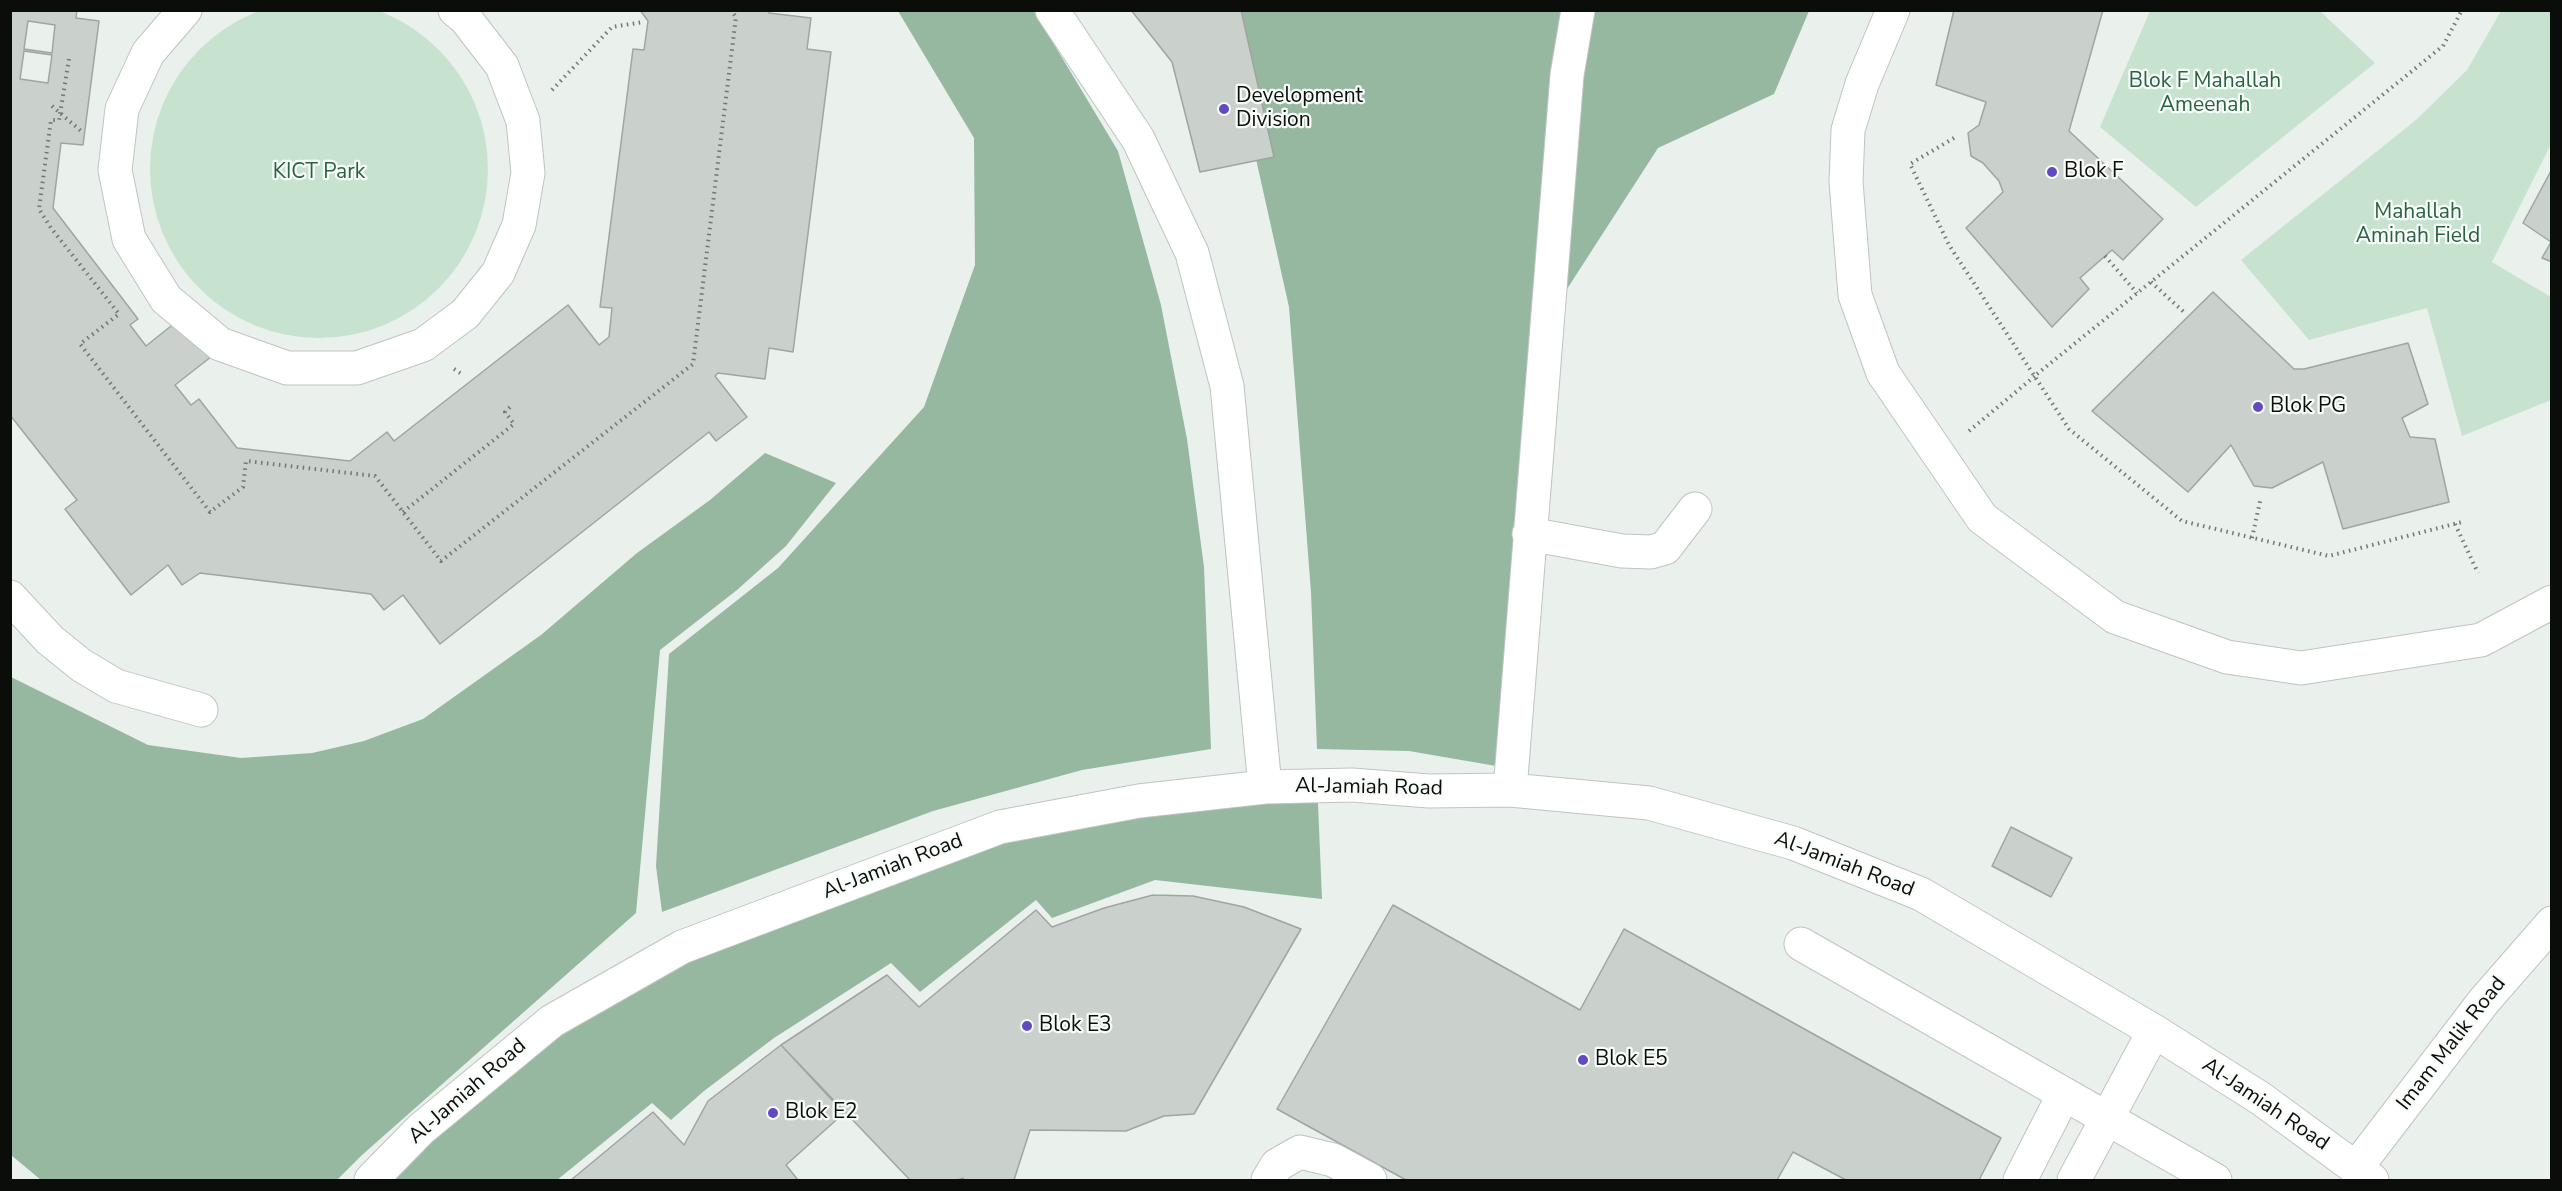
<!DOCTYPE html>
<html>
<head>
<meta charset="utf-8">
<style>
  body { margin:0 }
  #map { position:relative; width:2562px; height:1191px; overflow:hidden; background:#eaf0ec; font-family:"Nunito Sans",sans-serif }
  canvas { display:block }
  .frame { position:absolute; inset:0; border:12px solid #0b0d0b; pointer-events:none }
</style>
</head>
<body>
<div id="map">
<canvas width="2562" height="1191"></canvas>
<div class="frame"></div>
</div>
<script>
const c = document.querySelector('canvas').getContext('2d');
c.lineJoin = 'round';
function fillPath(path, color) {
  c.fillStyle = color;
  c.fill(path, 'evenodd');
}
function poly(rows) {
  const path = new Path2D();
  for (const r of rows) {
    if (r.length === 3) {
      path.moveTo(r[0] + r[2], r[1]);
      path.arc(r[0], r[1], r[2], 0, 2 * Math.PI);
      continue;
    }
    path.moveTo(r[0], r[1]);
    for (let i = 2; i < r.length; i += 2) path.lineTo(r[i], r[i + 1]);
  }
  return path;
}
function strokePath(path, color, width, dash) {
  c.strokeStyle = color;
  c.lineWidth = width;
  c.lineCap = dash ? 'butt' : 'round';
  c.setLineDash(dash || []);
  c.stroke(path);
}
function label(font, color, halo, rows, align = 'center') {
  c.font = font + ' "Nunito Sans",sans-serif';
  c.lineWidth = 4.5;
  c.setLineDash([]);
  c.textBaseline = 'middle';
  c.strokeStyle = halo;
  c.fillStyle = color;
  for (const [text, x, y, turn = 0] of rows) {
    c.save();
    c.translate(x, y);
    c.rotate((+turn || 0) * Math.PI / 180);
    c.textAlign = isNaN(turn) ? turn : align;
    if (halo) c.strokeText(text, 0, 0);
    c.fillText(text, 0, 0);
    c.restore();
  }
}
const green = poly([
  [319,169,169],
  [2150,11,2320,11,2375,63,2196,207,2100,127],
  [2501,11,2551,11,2551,144,2492,262,2551,297,2551,400,2462,436,2427,308,2309,340,2241,260,2416,120,2467,70]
]);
const forest = poly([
  [898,11,1034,11,1118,151,1161,305,1187,439,1204,567,1211,749,1082,770,933,811,662,912,656,866,669,654,778,568,924,407,975,265,974,138],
  [1223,11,1809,11,1774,94,1658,148,1567,289,1522,523,1502,767,1409,751,1317,749,1311,592,1289,307],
  [765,453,836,483,786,546,737,590,660,650,636,913,362,1155,337,1180,41,1180,11,1155,11,677,148,745,241,758,312,753,364,741,423,719,541,635,637,553,710,500],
  [1317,780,1322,899,1155,880,1052,918,1036,900,920,992,891,963,774,1038,704,1091,671,1120,652,1103,557,1180,377,1180,554,1025,683,950,995,834]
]);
const building = poly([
  [10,10,77,10,76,18,99,21,83,145,61,143,53,208,138,319,130,325,146,346,186,314,216,353,175,385,191,405,199,399,237,448,350,461,387,432,394,441,568,305,599,345,609,337,612,308,600,307,633,49,644,50,648,21,640,10,767,10,769,13,811,18,807,49,831,52,793,352,769,348,765,379,718,373,715,376,747,417,716,441,709,432,440,644,403,595,384,610,371,594,200,573,182,585,168,565,131,595,65,509,77,500,10,415,10,10],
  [1131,10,1241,10,1274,157,1200,172,1172,62,1131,10],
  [1954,10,2103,10,2069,131,2163,219,2123,260,2112,250,2080,278,2089,289,2052,327,1966,228,2003,192,1999,181,1983,163,1971,156,1968,133,1979,125,1986,102,1936,85,1954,10],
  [28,21,55,25,52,53,24,49,28,21],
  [24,51,52,55,48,83,20,79,24,51],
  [2552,169,2552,262,2542,258,2551,242,2523,223,2552,169],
  [2213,292,2294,369,2304,369,2408,343,2428,404,2402,418,2410,437,2435,439,2449,502,2343,529,2323,462,2272,488,2254,486,2231,445,2188,492,2092,411,2213,292],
  [2011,827,2072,858,2051,897,1992,866,2011,827],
  [1153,895,1193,896,1244,907,1301,929,1194,1114,1164,1116,1126,1131,1030,1130,1014,1180,964,1180,963,1178,958,1180,910,1180,781,1045,887,975,919,1007,1036,910,1052,927,1104,908,1153,895],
  [1393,905,1580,1010,1624,929,2001,1138,1979,1180,1846,1180,1793,1152,1777,1180,1406,1180,1277,1109,1393,905],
  [781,1045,844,1113,786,1165,798,1180,571,1180,653,1112,684,1145,708,1101,781,1045]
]);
const path = poly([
  [69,59,59,120,51,120,39,209,51,228,119,314,80,344,210,512,243,487,246,461,375,476,441,561,693,364,736,17,731,10],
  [552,90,612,27,643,22],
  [52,106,81,131],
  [1954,138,1910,164,1949,245,2069,429,2182,521,2329,556,2462,522],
  [2105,256,2137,293],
  [2151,282,2186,314],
  [454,369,463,375],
  [2037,374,2443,46,2462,10],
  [1969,431,2035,376],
  [403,512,514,424,505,412,512,405],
  [2455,524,2478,573],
  [2252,538,2261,497]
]);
const minor = poly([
  [185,10,148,53,122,109,115,170,129,239,166,299,220,344,287,368,357,368,423,345,465,314,498,273,519,225,528,173,523,121,502,66,465,18,455,10],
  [1052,10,1138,139,1192,253,1227,386,1265,787],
  [1893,10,1862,84,1848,130,1846,182,1855,295,1883,373,1982,518,2115,617,2227,657,2301,668,2481,640,2552,602],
  [1529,534,1622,551,1651,552,1665,548,1695,509],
  [10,597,50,640,81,665,116,686,201,710],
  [1510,790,1567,75,1578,10],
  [1801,944,2215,1180],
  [2356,1168,2484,1001,2552,923],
  [371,1180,421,1129,552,1021,682,947,1000,827,1139,801,1265,787,1352,785,1429,791,1510,790,1649,803,1793,843,1921,894,2154,1031,2260,1098,2372,1180],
  [1268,1180,1277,1165,1300,1152,1333,1160,1370,1180],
  [2020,1180,2064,1094],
  [2074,1180,2154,1031]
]);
const markers = [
  [1224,109,6,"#624ac3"],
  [2052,172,6,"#624ac3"],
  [2258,407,6,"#624ac3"],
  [1027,1026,6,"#624ac3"],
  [1583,1060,6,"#624ac3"],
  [773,1113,6,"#624ac3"]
];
const parkNames = [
  ["Blok F Mahallah",2205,82],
  ["Ameenah",2205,106],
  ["KICT Park",319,173],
  ["Mahallah",2418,213],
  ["Aminah Field",2418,237]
];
const poiNames = [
  ["Development",1236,97],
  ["Division",1236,121],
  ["Blok F",2064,172],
  ["Blok PG",2270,407],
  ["Blok E3",1039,1026],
  ["Blok E5",1595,1060],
  ["Blok E2",785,1113]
];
const streetNames = [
  ["Al-Jamiah Road",1369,788,1],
  ["Al-Jamiah Road",1844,865,21],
  ["Al-Jamiah Road",893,867,-21],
  ["Imam Malik Road",2452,1044,-52],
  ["Al-Jamiah Road",468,1092,-41],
  ["Al-Jamiah Road",2265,1105,34]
];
fillPath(green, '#c7e3cf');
fillPath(forest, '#96b7a0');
fillPath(building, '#cad0cc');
strokePath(building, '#9fa5a1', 1.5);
strokePath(minor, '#bfc4c1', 35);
strokePath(path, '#737774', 4, [1.5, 4.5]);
strokePath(minor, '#fff', 33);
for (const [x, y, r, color] of markers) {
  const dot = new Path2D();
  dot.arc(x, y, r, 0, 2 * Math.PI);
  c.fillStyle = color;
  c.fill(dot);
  strokePath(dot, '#f7fdf9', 2);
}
label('21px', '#2b6140', '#f7fdf9', parkNames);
label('21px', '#0b0d0b', '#f7fdf9', poiNames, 'left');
label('21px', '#0b0d0b', '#f7fdf9', streetNames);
</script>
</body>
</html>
